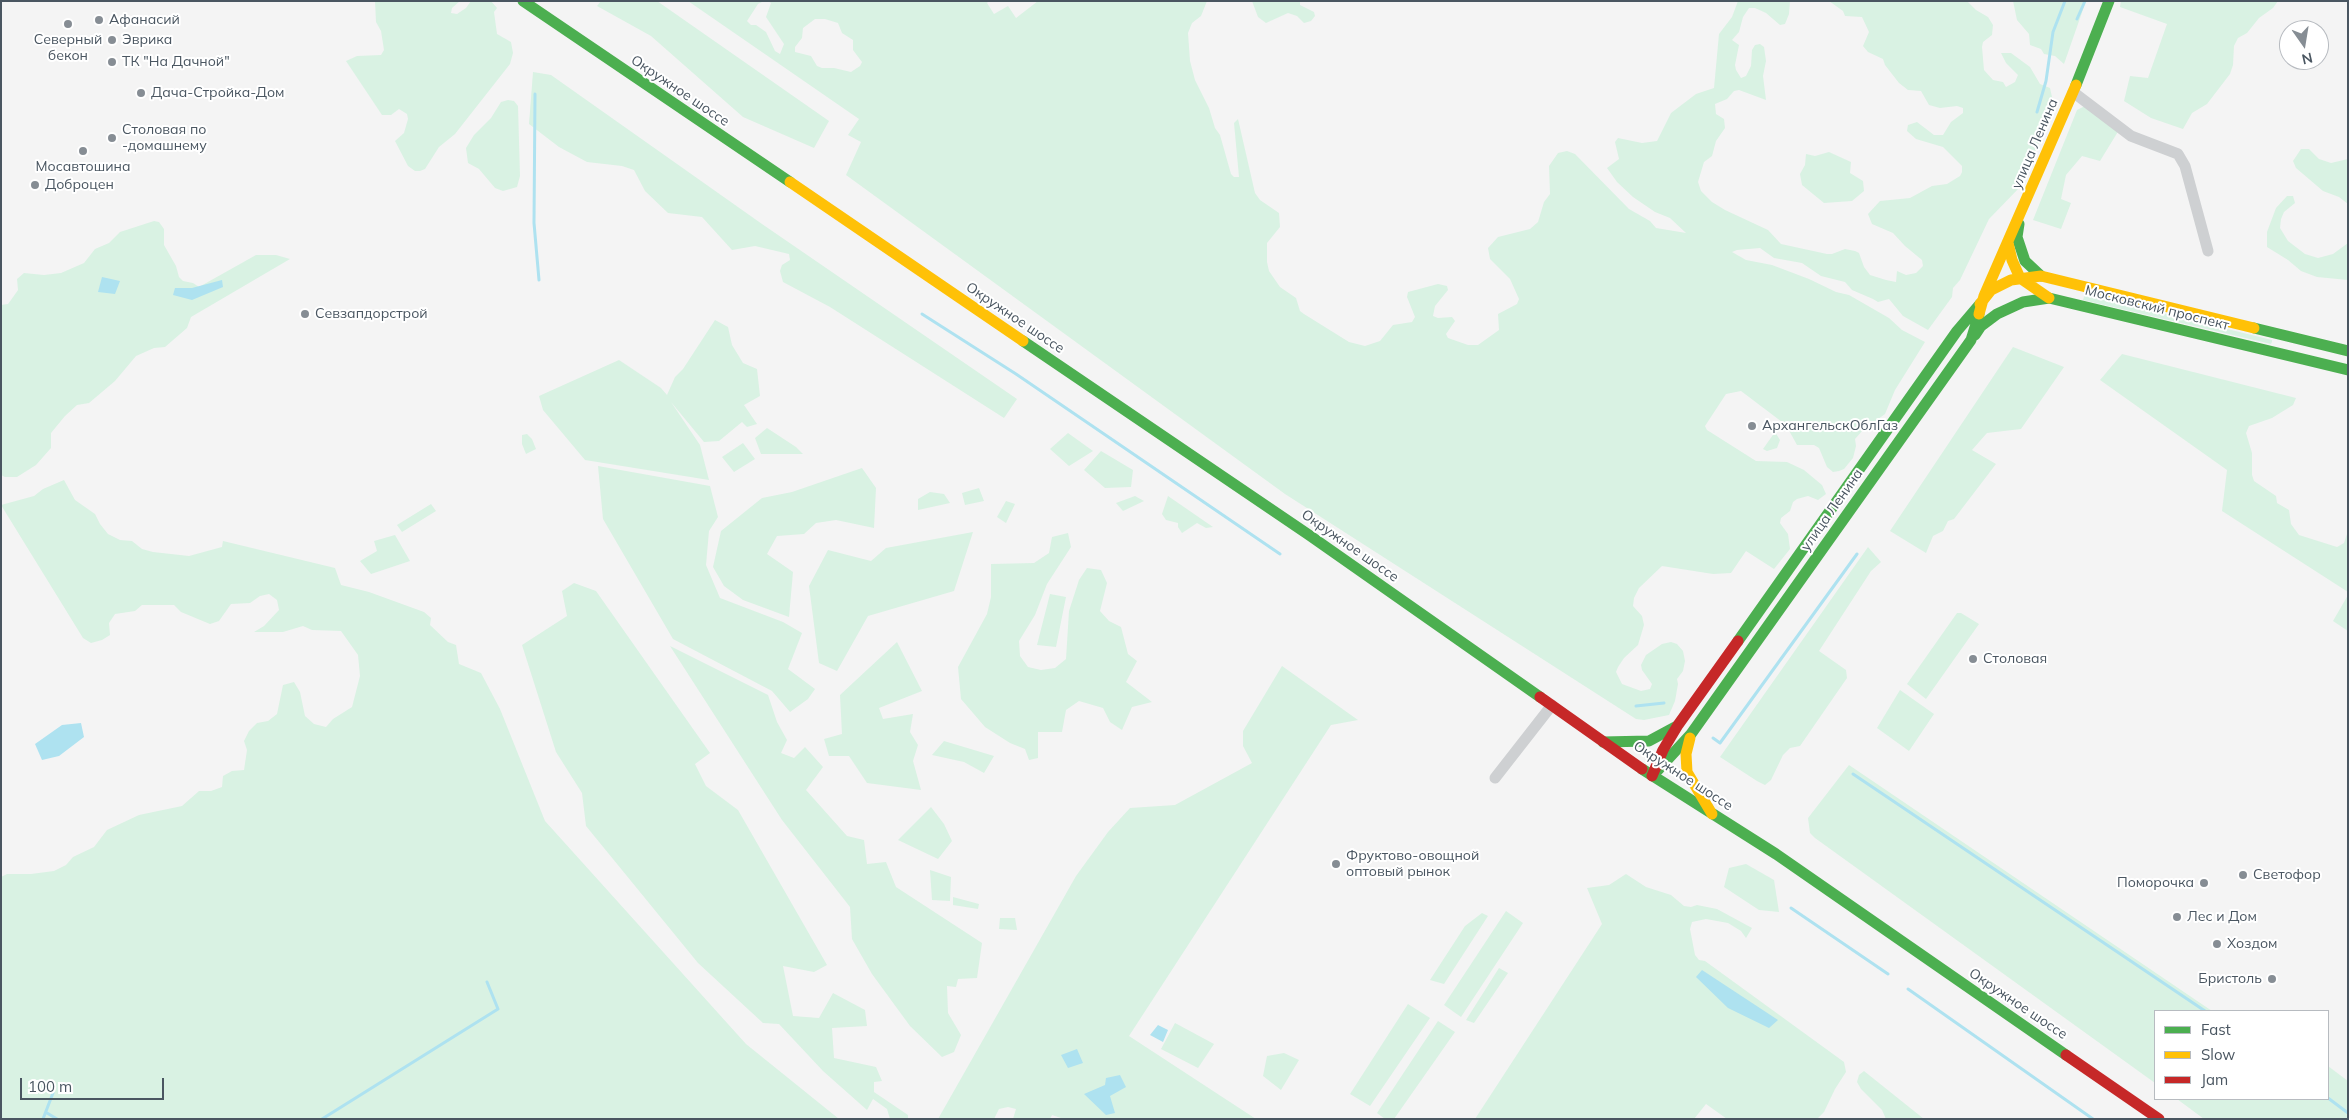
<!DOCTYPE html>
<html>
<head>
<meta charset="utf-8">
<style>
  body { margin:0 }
  #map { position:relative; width:2349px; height:1120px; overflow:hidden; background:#f4f4f4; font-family:Mulish,sans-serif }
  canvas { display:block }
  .frame { position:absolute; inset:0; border:2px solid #4a5661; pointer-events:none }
  .legend { position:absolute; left:2154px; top:1010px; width:175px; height:90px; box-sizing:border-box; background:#fff; border:1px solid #b7bbc0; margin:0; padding:6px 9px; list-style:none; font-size:15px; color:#4a5661 }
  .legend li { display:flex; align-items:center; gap:10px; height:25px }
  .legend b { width:25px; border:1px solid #b7bbc0 }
  .north { position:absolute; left:2279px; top:20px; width:50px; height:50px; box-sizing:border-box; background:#fff; border:1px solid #b7bbc0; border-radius:50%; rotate:167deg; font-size:14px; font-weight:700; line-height:20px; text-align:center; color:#4a5661 }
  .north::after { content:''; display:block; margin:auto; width:18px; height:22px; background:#868d94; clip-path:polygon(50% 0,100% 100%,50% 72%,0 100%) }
  .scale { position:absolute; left:20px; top:1078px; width:144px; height:22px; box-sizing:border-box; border:2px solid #4a5661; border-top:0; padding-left:6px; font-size:15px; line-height:18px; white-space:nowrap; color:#4a5661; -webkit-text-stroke:4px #fff; paint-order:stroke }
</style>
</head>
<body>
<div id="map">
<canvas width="2349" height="1120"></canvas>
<div class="frame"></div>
<ul class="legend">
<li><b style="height:6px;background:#4caf50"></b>Fast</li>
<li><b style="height:6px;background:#ffc107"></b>Slow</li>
<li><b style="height:6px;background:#c62828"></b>Jam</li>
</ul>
<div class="north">N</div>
<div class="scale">100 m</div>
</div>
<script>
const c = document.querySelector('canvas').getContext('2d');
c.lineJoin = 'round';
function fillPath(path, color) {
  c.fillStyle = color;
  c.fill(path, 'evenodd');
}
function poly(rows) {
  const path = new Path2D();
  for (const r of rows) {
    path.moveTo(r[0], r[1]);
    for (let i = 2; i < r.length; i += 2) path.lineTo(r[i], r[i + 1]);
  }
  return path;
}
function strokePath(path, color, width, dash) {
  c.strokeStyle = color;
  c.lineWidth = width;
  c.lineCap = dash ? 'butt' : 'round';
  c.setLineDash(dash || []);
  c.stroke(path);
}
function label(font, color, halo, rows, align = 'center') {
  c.font = font + ' Mulish,sans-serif';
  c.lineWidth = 4;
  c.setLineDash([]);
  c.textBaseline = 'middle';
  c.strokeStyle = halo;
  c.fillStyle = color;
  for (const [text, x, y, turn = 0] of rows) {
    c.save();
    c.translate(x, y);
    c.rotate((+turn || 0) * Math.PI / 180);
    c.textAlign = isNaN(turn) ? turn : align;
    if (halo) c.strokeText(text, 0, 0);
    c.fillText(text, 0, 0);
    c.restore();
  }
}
const green = poly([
  [375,1,460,1,452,8,451,13,457,14,466,8,471,1,491,1,497,8,494,12,497,34,511,42,513,53,510,64,455,134,439,147,425,169,420,171,415,171,408,166,395,141,404,133,408,119,407,114,399,109,391,115,382,115,346,61,357,56,381,55,384,50,381,31,376,22],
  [601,1,657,1,829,121,814,148,743,117,651,36,597,6],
  [688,1,764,1,758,4,747,21,751,25,756,25,766,32,775,51,780,54,784,44,766,17,771,3,768,1,989,1,987,3,994,14,1008,6,1016,18,1038,1,1207,1,1201,16,1192,23,1188,33,1190,61,1195,80,1209,108,1215,128,1220,135,1231,174,1234,177,1239,177,1234,123,1238,119,1255,193,1260,200,1279,213,1280,227,1267,243,1267,262,1269,271,1280,287,1296,298,1300,311,1304,314,1349,342,1365,346,1380,341,1393,325,1412,322,1415,317,1407,297,1408,292,1438,284,1447,286,1448,290,1435,306,1433,316,1438,318,1452,317,1455,321,1446,334,1448,338,1468,345,1478,345,1499,330,1498,314,1517,304,1519,299,1510,279,1490,259,1488,248,1498,237,1530,229,1538,222,1544,202,1550,194,1549,166,1558,153,1567,151,1575,154,1629,209,1650,221,1656,228,1686,233,1670,218,1655,212,1633,197,1617,182,1607,168,1619,159,1615,142,1618,138,1642,143,1657,141,1671,113,1696,94,1714,88,1719,34,1732,17,1738,1,1790,1,1789,14,1785,24,1780,25,1766,13,1755,8,1749,8,1743,17,1739,32,1732,40,1739,45,1735,65,1736,70,1741,78,1746,76,1751,66,1752,50,1755,45,1760,44,1764,47,1766,61,1763,76,1766,100,1739,90,1734,91,1727,99,1715,104,1716,114,1724,119,1725,128,1716,141,1712,156,1704,162,1698,182,1701,191,1712,202,1725,210,1768,230,1781,244,1827,254,1832,254,1845,249,1855,251,1859,253,1864,267,1870,275,1886,280,1896,282,1897,271,1906,275,1916,273,1923,266,1922,260,1905,246,1893,233,1872,224,1868,214,1880,201,1910,198,1932,186,1947,184,1960,176,1962,172,1962,166,1943,147,1916,139,1907,131,1908,125,1917,122,1934,135,1943,135,1951,122,1963,113,1963,108,1957,106,1940,108,1929,105,1921,91,1908,90,1899,83,1885,65,1883,59,1868,52,1863,46,1869,32,1862,17,1845,16,1843,11,1829,1,1967,1,1976,10,1988,17,1993,25,1992,35,1983,42,1982,47,1984,70,1993,80,2003,82,2006,87,2015,82,2018,75,2006,63,2001,53,2011,53,2030,67,2040,84,2050,88,2052,97,2049,102,2047,123,2021,186,1989,219,1960,280,1953,288,1952,297,1928,330,1903,316,1889,299,1878,302,1873,299,1852,290,1845,282,1821,276,1802,263,1774,258,1760,248,1737,250,1732,252,1746,260,1772,265,1809,279,1836,292,1849,295,1889,318,1902,330,1925,342,1895,390,1885,414,1863,430,1855,439,1856,446,1853,458,1844,469,1839,471,1833,472,1827,467,1819,448,1814,445,1797,445,1786,425,1741,391,1726,394,1705,426,1707,430,1756,461,1787,462,1804,470,1822,485,1826,494,1818,500,1808,496,1797,499,1793,502,1790,511,1781,518,1780,523,1788,534,1790,549,1774,569,1746,551,1731,573,1713,574,1662,566,1639,588,1634,598,1633,606,1642,616,1644,625,1638,645,1624,658,1618,667,1616,672,1622,684,1641,691,1650,689,1652,684,1642,670,1641,665,1646,655,1662,644,1671,642,1677,644,1683,651,1685,661,1683,671,1677,679,1678,684,1675,701,1669,715,1644,720,1636,719,1285,494,846,175,861,142,848,135,859,119],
  [815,19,825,19,838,23,842,33,853,40,853,50,862,62,860,66,851,72,834,68,822,68,817,66,811,56,795,52,795,47,802,38,803,28],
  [1252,1,1300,1,1300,5,1314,12,1315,16,1311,21,1304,23,1297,16,1288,13,1266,23,1258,17],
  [2013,1,2086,1,2064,64,2055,56,2044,54,2041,49,2030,45,2029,34,2017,20],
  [2121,1,2278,1,2273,8,2259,18,2247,33,2238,38,2234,46,2233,65,2230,74,2207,104,2192,113,2183,129,2151,118,2124,101,2130,76,2148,78,2167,24,2120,7],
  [533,72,551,75,762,224,1017,399,1004,418,830,307,783,282,780,271,782,265,790,260,789,254,755,246,732,250,702,217,668,213,645,191,634,170,622,166,587,162,559,147,529,124],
  [508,100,514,101,518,106,520,176,517,187,503,191,495,188,479,169,468,163,466,148,474,135,491,118,501,102],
  [2085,106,2119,130,2100,161,2082,156,2066,175,2061,199,2071,203,2061,229,2033,220,2077,110],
  [2301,149,2309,149,2319,159,2331,163,2348,159,2348,204,2339,197,2323,191,2296,168,2293,161],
  [1829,152,1851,162,1850,173,1863,181,1864,191,1852,201,1824,203,1802,185,1800,174,1805,165,1806,154,1815,156],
  [2287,196,2293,196,2295,203,2284,212,2281,219,2280,228,2288,241,2305,254,2318,258,2333,254,2348,243,2348,280,2317,277,2301,271,2288,260,2267,247,2267,232,2276,208],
  [154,221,159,222,164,229,164,245,176,266,179,277,183,281,193,283,199,287,256,255,276,255,290,259,191,317,187,328,165,347,154,348,136,356,115,381,89,403,77,405,65,416,51,433,51,448,36,465,17,477,5,477,1,475,1,305,8,304,11,300,18,290,17,279,24,273,44,275,61,273,84,263,95,249,109,243,120,232],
  [2085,294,2272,340,2272,342,2271,344,2083,300],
  [715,320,728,327,732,345,743,363,757,369,760,396,744,405,757,424,747,427,742,422,719,441,704,442,671,402,700,445,709,480,585,460,543,410,539,396,619,360,661,388,667,395,675,377,683,369],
  [2013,347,2064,367,2021,429,1987,433,1972,450,1996,464,1954,519,1948,521,1943,531,1933,536,1926,553,1890,531],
  [2122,354,2296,398,2293,405,2272,418,2249,426,2246,433,2252,453,2252,475,2254,481,2276,496,2277,503,2289,510,2291,524,2299,535,2337,547,2344,543,2348,531,2348,592,2222,511,2227,470,2100,380],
  [767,428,796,447,803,454,761,454,755,438],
  [1775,432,1780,440,1777,448,1767,451,1763,449],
  [1068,433,1093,451,1069,466,1050,449],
  [527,434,532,439,536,449,526,454,522,444,522,435],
  [743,443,755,459,734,472,722,457],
  [1101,451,1133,470,1131,487,1105,488,1084,470],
  [598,466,710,486,718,517,709,531,706,565,720,598,783,622,802,633,788,669,815,689,808,699,790,712,772,691,673,639,603,519],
  [862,468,876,488,874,528,836,520,816,523,804,534,777,536,767,554,793,572,789,617,743,600,724,586,713,567,721,531,762,498,792,492],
  [64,480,75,500,95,514,100,524,108,534,120,540,132,541,142,549,153,552,189,556,222,547,223,541,335,568,341,585,369,592,424,612,431,618,430,625,448,642,456,645,459,664,481,673,500,709,545,821,746,1044,839,1119,1,1119,1,877,7,874,31,874,54,871,66,865,73,857,94,847,107,830,139,815,182,806,199,791,211,791,222,787,223,776,232,771,244,770,247,750,244,741,249,731,257,723,268,721,277,714,283,685,294,682,300,692,305,716,314,724,326,727,333,719,352,707,360,676,358,655,341,631,312,630,303,626,283,632,254,632,264,626,279,610,277,600,269,594,260,596,250,603,231,604,219,621,210,624,181,612,174,605,142,605,135,611,115,614,109,623,110,635,102,640,91,643,83,638,1,505,34,496,43,489],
  [979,488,984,501,965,505,962,493],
  [930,492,944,494,950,503,918,510,918,499],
  [1135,496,1144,501,1123,511,1116,503],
  [1168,496,1213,527,1206,528,1197,523,1182,533,1178,527,1178,523,1166,520,1162,514],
  [1006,501,1015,504,1006,523,997,517],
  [431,504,436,511,402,532,397,525],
  [973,532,954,591,868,616,837,671,819,663,809,586,828,550,871,561,886,548],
  [1068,533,1071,547,1047,584,1035,615,1019,641,1020,656,1028,667,1041,670,1055,668,1066,659,1069,611,1079,580,1087,568,1101,570,1107,583,1100,611,1109,621,1121,627,1128,654,1137,661,1126,682,1152,702,1132,707,1122,730,1110,722,1103,708,1079,701,1066,710,1062,732,1038,732,1038,758,1029,760,1025,749,1010,743,985,727,961,699,958,667,987,614,991,597,991,564,1034,563,1049,553,1052,537],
  [395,535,410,561,371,574,360,561,377,551,374,541],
  [1868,547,1881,562,1871,571,1819,651,1846,670,1847,678,1800,746,1790,748,1783,755,1771,780,1765,785,1757,781,1720,757],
  [574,583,596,591,710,753,695,764,706,786,738,810,827,965,814,972,783,966,793,1016,819,1018,833,993,865,1010,867,1026,832,1028,834,1058,876,1067,882,1081,874,1082,874,1092,908,1115,908,1119,890,1119,887,1109,873,1099,867,1110,823,1071,779,1024,763,1023,698,963,586,826,582,793,556,752,522,645,567,616,562,591],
  [1050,594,1066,597,1056,647,1037,645],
  [2348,595,2348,631,2333,621],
  [1957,613,1961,613,1979,624,1926,699,1907,684],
  [897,642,922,691,879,708,883,719,913,714,910,732,918,745,913,761,921,790,867,783,849,756,829,756,824,739,842,734,840,695],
  [670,646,768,695,777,722,787,740,781,753,794,758,805,747,823,767,806,790,847,836,864,840,867,864,886,862,896,887,982,943,977,978,958,979,956,987,947,986,948,1013,961,1035,954,1052,942,1057,910,1026,872,974,852,939,850,907,782,820],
  [1282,666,1358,720,1331,725,1129,1036,1256,1119,1064,1119,1052,1115,1050,1119,1013,1119,1016,1109,1008,1107,999,1109,994,1119,938,1119,1076,876,1108,832,1130,808,1175,805,1252,763,1243,746,1243,731],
  [1900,690,1934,714,1909,751,1877,728],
  [944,741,994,756,984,773,964,762,932,755],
  [1849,765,2212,1011,2155,1011,2155,1083,1815,838,1810,833,1808,818],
  [931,807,944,824,952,841,938,859,898,840],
  [1746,864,1774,880,1779,912,1759,910,1724,887,1729,868],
  [930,870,951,877,950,901,932,900],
  [1626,874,1646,887,1671,895,1684,906,1691,907,1697,905,1717,909,1752,928,1746,938,1741,931,1728,923,1706,919,1692,922,1690,929,1695,955,1699,960,1705,961,1844,1062,1846,1072,1835,1089,1824,1112,1817,1119,1727,1119,1706,1104,1694,1119,1475,1119,1602,924,1587,888,1609,885],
  [953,897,979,904,978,909,953,905],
  [1506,911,1523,923,1461,1017,1444,1005],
  [1482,913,1488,916,1444,984,1430,980,1465,926],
  [1000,918,1015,918,1017,930,999,929],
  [1499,968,1508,973,1474,1023,1466,1020],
  [1408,1004,1430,1018,1370,1106,1350,1094],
  [1438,1021,1455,1032,1394,1119,1385,1119,1377,1113],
  [1175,1023,1214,1044,1198,1068,1161,1049],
  [1284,1053,1299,1060,1281,1090,1263,1076,1267,1056],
  [2328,1066,2348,1081,2348,1119,2204,1119,2177,1099,2328,1099],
  [1864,1071,1924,1119,1886,1119,1882,1110,1861,1089,1857,1082,1859,1075]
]);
const water = poly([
  [102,277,120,281,115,294,98,292],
  [222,280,223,287,192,300,173,295,175,288,192,288],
  [81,723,84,737,59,756,42,760,35,744,62,725],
  [1702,970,1778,1020,1769,1028,1728,1008,1696,977],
  [1158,1025,1168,1030,1163,1042,1150,1035],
  [1077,1049,1083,1063,1068,1068,1061,1055],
  [1120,1075,1126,1087,1110,1096,1115,1113,1106,1115,1084,1094,1105,1085,1106,1078]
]);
const stream = poly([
  [2077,19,2085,1],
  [535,94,534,223,539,280],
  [2037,112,2046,81,2053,32,2065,1],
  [922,314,1016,374,1280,554],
  [1636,706,1664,703],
  [1713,738,1720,743,1857,554],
  [1853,774,2205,1011],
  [1791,908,1888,974],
  [1908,989,2093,1119],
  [2328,1098,2348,1113],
  [47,1113,57,1119],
  [43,1119,53,1093],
  [322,1119,498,1009,487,982]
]);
const street = poly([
  [2073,92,2131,136,2178,154,2185,166,2208,251],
  [1495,778,1552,705]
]);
const fast = poly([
  [523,1,790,182],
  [2076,85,2109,1],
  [2019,224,2017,237,2025,261,2041,276],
  [2254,328,2348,351],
  [1975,335,1981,326,1997,314,2023,302,2049,298,2348,370],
  [1023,341,1309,535,1540,697],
  [1738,641,1957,331,1980,304],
  [1603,742,1649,741,1675,727],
  [1642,769,1776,854,2066,1055],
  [1658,770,1691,734,1971,340,1979,314]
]);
const slow = poly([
  [790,182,1023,341],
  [2008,243,2012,260,2020,278,2049,298],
  [1980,304,1991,290,2011,280,2041,276,2254,328],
  [1979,314,1984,296,2076,85],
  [1690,738,1686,754,1687,772,1712,814]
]);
const jam = poly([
  [1540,697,1642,769],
  [1652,776,1663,750,1678,725,1738,641],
  [2066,1055,2159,1119]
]);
const markers = [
  [99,20,5,"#868d94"],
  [68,24,5,"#868d94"],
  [112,40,5,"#868d94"],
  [112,62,5,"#868d94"],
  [141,93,5,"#868d94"],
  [112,138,5,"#868d94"],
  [83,151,5,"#868d94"],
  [35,185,5,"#868d94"],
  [305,314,5,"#868d94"],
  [1752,426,5,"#868d94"],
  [1973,659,5,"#868d94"],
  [1336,864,5,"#868d94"],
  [2243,875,5,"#868d94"],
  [2204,883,5,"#868d94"],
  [2177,917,5,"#868d94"],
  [2217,944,5,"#868d94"],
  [2272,979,5,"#868d94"]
];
const poiNames = [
  ["Афанасий",109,20],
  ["Северный",68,40,"center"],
  ["бекон",68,56,"center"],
  ["Эврика",122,40],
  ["ТК \"На Дачной\"",122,62],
  ["Дача-Стройка-Дом",151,93],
  ["Столовая по",122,130],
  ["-домашнему",122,146],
  ["Мосавтошина",83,167,"center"],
  ["Доброцен",45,185],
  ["Севзапдорстрой",315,314],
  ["АрхангельскОблГаз",1762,426],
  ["Столовая",1983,659],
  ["Фруктово-овощной",1346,856],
  ["оптовый рынок",1346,872],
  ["Светофор",2253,875],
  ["Поморочка",2194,883,"right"],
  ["Лес и Дом",2187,917],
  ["Хоздом",2227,944],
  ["Бристоль",2262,979,"right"]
];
const streetNames = [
  ["Окружное шоссе",680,91,34],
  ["улица Ленина",2035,144,-67],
  ["Московский проспект",2157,308,14],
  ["Окружное шоссе",1015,318,34],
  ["улица Ленина",1832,510,-55],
  ["Окружное шоссе",1350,546,35],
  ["Окружное шоссе",1683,776,33],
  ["Окружное шоссе",2018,1004,34]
];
fillPath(green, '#d9f2e3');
fillPath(water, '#aee2f0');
strokePath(stream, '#aee2f0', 3);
strokePath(street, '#ced0d2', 11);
strokePath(fast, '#4caf50', 11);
strokePath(slow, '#ffc107', 11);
strokePath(jam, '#c62828', 11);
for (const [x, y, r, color] of markers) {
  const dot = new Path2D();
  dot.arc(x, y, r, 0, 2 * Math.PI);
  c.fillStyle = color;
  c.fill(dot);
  strokePath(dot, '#fff', 2);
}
label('14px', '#4a5661', '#fff', poiNames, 'left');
label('14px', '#4a5661', '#fff', streetNames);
</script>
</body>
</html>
